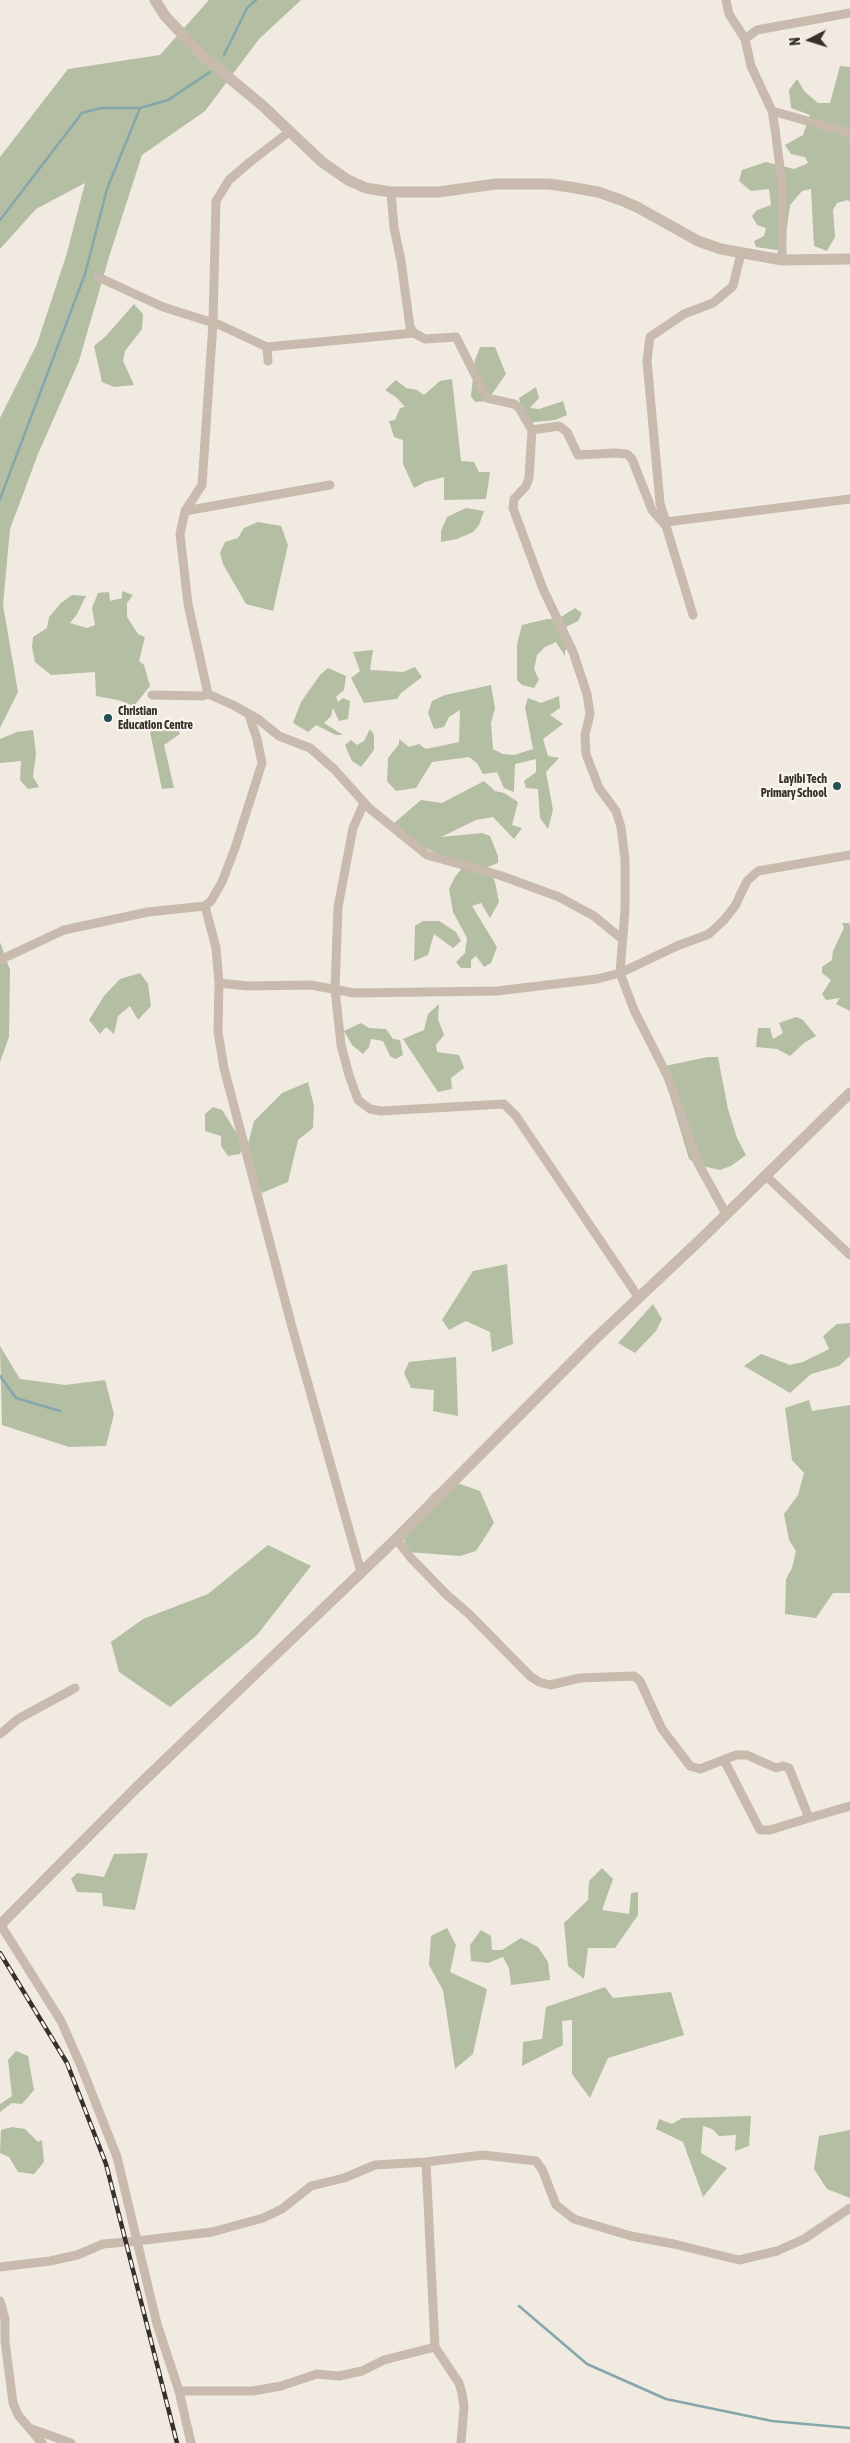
<!DOCTYPE html>
<html>
<head>
<meta charset="utf-8">
<style>
  body { margin:0 }
  #map { position:relative; width:850px; height:2443px; overflow:hidden; background:#f1eae1; font-family:"Asap Condensed",sans-serif }
  canvas { display:block }
  .north { position:absolute; left:785px; top:15px; width:50px; height:50px; -webkit-text-stroke:4px #f9f4ed; paint-order:stroke; rotate:265deg; font-size:14px; font-weight:700; line-height:20px; text-align:center; color:#37302b }
  .north::after { content:''; display:block; margin:auto; width:18px; height:22px; background:#37302b; clip-path:polygon(50% 0,100% 100%,50% 72%,0 100%) }
</style>
</head>
<body>
<div id="map">
<canvas width="850" height="2443"></canvas>
<div class="north">N</div>
</div>
<script>
const c = document.querySelector('canvas').getContext('2d');
c.lineJoin = 'round';
function fillPath(path, color) {
  c.fillStyle = color;
  c.fill(path, 'evenodd');
}
function poly(rows) {
  const path = new Path2D();
  for (const r of rows) {
    path.moveTo(r[0], r[1]);
    for (let i = 2; i < r.length; i += 2) path.lineTo(r[i], r[i + 1]);
  }
  return path;
}
function strokePath(path, color, width, dash) {
  c.strokeStyle = color;
  c.lineWidth = width;
  c.lineCap = dash ? 'butt' : 'round';
  c.setLineDash(dash || []);
  c.stroke(path);
}
function label(font, color, halo, rows, align = 'center') {
  c.font = font + ' "Asap Condensed",sans-serif';
  c.lineWidth = 4.5;
  c.setLineDash([]);
  c.textBaseline = 'middle';
  c.strokeStyle = halo;
  c.fillStyle = color;
  for (const [text, x, y, turn = 0] of rows) {
    c.save();
    c.translate(x, y);
    c.rotate((+turn || 0) * Math.PI / 180);
    c.textAlign = isNaN(turn) ? turn : align;
    if (halo) c.strokeText(text, 0, 0);
    c.fillText(text, 0, 0);
    c.restore();
  }
}
const green = poly([
  [209,0,301,0,259,39,205,111,142,155,109,257,79,361,38,454,10,529,3,605,18,692,0,728,0,418,37,344,67,253,85,183,36,209,0,249,0,157,68,69,160,55],
  [840,66,850,67,850,202,848,200,837,203,833,210,835,237,827,251,814,246,811,189,802,191,790,205,786,234,777,250,756,247,754,241,764,236,766,228,757,225,752,216,757,210,771,205,769,189,751,191,739,181,742,170,766,162,794,169,808,163,805,157,791,154,785,145,803,135,810,115,791,108,789,90,797,79,805,92,818,103,830,103],
  [134,304,143,314,142,329,125,351,123,361,134,385,114,387,102,382,94,346,106,336],
  [480,347,495,347,506,374,487,401,475,402,471,396,475,360],
  [452,379,461,461,474,462,479,472,490,472,486,499,444,500,444,477,425,482,414,488,403,464,403,440,394,437,389,421,395,420,400,408,405,407,397,398,385,390,396,380,406,388,417,390,424,395,440,381],
  [536,387,539,398,530,408,539,409,563,401,567,415,555,420,524,423,519,398],
  [466,508,484,511,479,525,473,532,457,539,441,542,441,531,447,517],
  [258,522,281,526,288,545,273,611,246,604,223,564,220,553,225,542,238,538,244,528],
  [122,591,133,595,127,603,127,617,138,634,145,637,139,661,144,665,150,686,134,706,118,700,96,696,95,672,51,675,35,662,32,647,33,637,47,628,49,617,61,603,72,595,86,596,77,614,70,623,87,628,95,625,92,608,98,593,109,592,110,601,122,598],
  [575,608,582,613,578,621,566,627,571,642,565,651,565,656,556,642,545,647,537,655,534,669,539,680,534,688,522,685,517,680,517,644,522,625,547,619,558,619],
  [373,650,370,670,403,672,415,667,422,677,401,693,397,699,364,703,351,678,360,671,353,652],
  [328,668,346,676,344,690,336,697,338,702,343,698,350,701,348,719,339,721,333,708,331,716,324,723,343,735,336,735,316,725,308,732,293,723,301,702,320,675],
  [491,685,495,708,491,723,493,749,503,754,514,755,533,749,525,707,528,698,541,703,559,696,560,708,550,715,563,724,543,739,548,756,559,758,546,772,553,810,548,829,540,818,538,789,526,788,524,781,536,772,536,759,515,764,514,792,504,788,497,772,483,774,477,763,469,757,432,762,416,788,396,791,387,781,388,758,399,744,399,739,409,747,419,744,426,749,459,742,460,710,449,717,444,727,434,729,428,713,432,701,445,695],
  [176,724,180,734,164,745,174,788,162,789,150,732],
  [370,729,374,735,374,750,361,767,352,761,345,745,351,740,357,745,364,741],
  [33,730,36,753,33,777,39,787,28,789,20,780,21,761,0,763,0,739,17,732],
  [484,781,495,791,504,793,518,802,512,825,522,828,514,839,493,817,476,820,441,837,482,833,490,836,498,856,498,863,488,867,495,882,499,902,490,918,481,903,472,906,497,947,491,963,484,967,476,956,471,960,471,968,461,968,456,962,465,953,467,938,453,912,449,889,455,877,466,863,437,854,412,841,393,824,421,800,442,803],
  [423,921,439,921,456,932,461,941,453,948,434,934,428,955,414,961,415,926],
  [842,923,849,923,850,926,850,1011,836,1004,840,998,826,1000,822,994,831,980,822,973,822,967,832,960,833,951,844,928],
  [0,942,10,970,9,1037,0,1062],
  [140,973,148,984,151,1006,138,1020,130,1006,118,1016,114,1034,106,1027,100,1034,89,1020,104,996,120,979],
  [439,1004,438,1019,444,1035,436,1045,437,1052,459,1055,464,1068,451,1078,452,1089,438,1092,403,1039,424,1030,428,1014],
  [796,1017,803,1020,816,1036,804,1043,790,1056,777,1049,756,1047,758,1028,770,1028,773,1039,783,1033,779,1023],
  [361,1023,369,1028,386,1029,393,1039,400,1040,403,1055,395,1059,390,1056,383,1041,371,1039,369,1047,363,1054,352,1045,344,1031],
  [708,1057,718,1057,728,1109,737,1138,746,1155,731,1166,720,1170,698,1165,689,1159,669,1092,665,1066],
  [308,1082,314,1106,313,1128,298,1140,288,1182,262,1193,253,1173,247,1148,254,1121,282,1093],
  [213,1107,222,1110,243,1143,240,1154,228,1156,221,1146,221,1136,205,1131,205,1114],
  [507,1264,513,1344,492,1352,490,1332,466,1321,449,1330,442,1320,473,1271],
  [653,1304,662,1319,656,1331,635,1353,618,1343],
  [850,1323,850,1356,839,1366,811,1374,790,1393,744,1366,761,1354,790,1365,803,1362,829,1349,823,1336,837,1324],
  [0,1346,20,1379,65,1385,105,1380,114,1414,106,1446,69,1447,2,1425],
  [456,1357,458,1416,433,1411,434,1390,411,1388,404,1373,409,1362],
  [809,1400,812,1411,850,1405,850,1593,833,1593,816,1618,785,1614,786,1579,792,1568,796,1551,789,1540,784,1514,798,1495,804,1473,792,1460,785,1408],
  [460,1484,480,1491,494,1523,476,1551,460,1556,408,1552,401,1532,433,1493],
  [268,1545,311,1566,257,1635,170,1707,119,1672,111,1642,143,1619,208,1594],
  [148,1853,135,1910,103,1906,102,1893,77,1892,71,1879,77,1873,104,1877,114,1854],
  [602,1868,613,1879,602,1910,629,1914,631,1893,638,1892,638,1915,615,1948,588,1948,584,1979,568,1966,564,1923,588,1900,589,1881],
  [447,1928,456,1945,450,1972,487,1989,473,2054,455,2069,443,1990,429,1965,431,1936],
  [481,1930,491,1936,492,1950,502,1950,521,1938,538,1947,548,1962,550,1980,511,1985,509,1968,503,1957,488,1963,471,1961,470,1945],
  [605,1987,613,1998,671,1992,684,2035,608,2058,590,2098,572,2074,572,2020,562,2021,563,2045,522,2066,523,2042,542,2039,546,2007],
  [16,2051,28,2056,34,2090,22,2104,12,2103,0,2112,0,2104,12,2096,8,2060],
  [751,2116,749,2146,735,2151,736,2135,719,2136,712,2129,703,2126,701,2153,727,2168,703,2197,683,2142,656,2129,659,2119,672,2124,682,2118],
  [12,2127,25,2129,38,2142,42,2140,44,2162,34,2174,18,2172,9,2157,0,2153,1,2130],
  [850,2130,850,2198,827,2189,814,2169,819,2136]
]);
const stream = poly([
  [224,55,247,8,256,0],
  [0,220,82,113,101,108,140,108,168,100,210,72],
  [0,499,85,274,107,189,140,108],
  [0,1376,16,1398,60,1411],
  [519,2306,587,2364,666,2399,772,2421,850,2428]
]);
const minor = poly([
  [726,0,729,14,745,39],
  [772,111,850,133],
  [391,192,394,228,401,261,410,327,414,333],
  [741,253,733,286,713,303,684,314,650,337,647,361,660,503,666,522,850,499],
  [782,260,782,183,775,129,772,111,751,66,745,39,757,30,850,13],
  [98,277,163,307,220,325,267,347],
  [268,361,267,347,414,333,425,339,456,337,487,398,514,404,519,408,532,430,529,478,526,486,514,499,513,508,543,589,573,652,587,694,590,714,585,735,586,754,599,788,616,811,621,827,625,859,625,909,620,973,634,1010,668,1077,698,1163,726,1214],
  [532,430,559,426,567,432,578,455,615,453,627,454,632,459,652,510,666,526,693,615],
  [185,511,330,485],
  [208,694,188,604,180,534,185,511,202,485,213,323,216,201,229,180,250,162,289,132],
  [152,695,202,696,208,694,233,705,258,719,279,736,310,748,334,769,369,808,427,855,499,875,559,897,594,916,622,939],
  [364,803,353,828,338,907,335,989,341,1045,349,1075,358,1100,370,1109,381,1111,504,1104,516,1116,639,1298],
  [205,906,216,948,219,983,248,986,311,985,354,993,497,991,597,979,620,973,677,946,709,934,724,920,735,906,747,881,758,871,850,855],
  [0,960,64,930,148,912,205,906,211,901,222,882,235,848,262,763,257,739,249,715],
  [219,983,218,1032,224,1068,292,1327,361,1572],
  [765,1175,850,1255],
  [396,1539,411,1558,447,1595,469,1614,530,1676,539,1682,550,1685,580,1678,634,1676,640,1681,662,1729,690,1766,700,1769,736,1755,747,1755,776,1768,783,1766,789,1768,809,1818,850,1806],
  [0,1734,18,1719,75,1688],
  [724,1760,760,1830,770,1830,809,1818],
  [0,1924,61,2021,81,2066,117,2157,137,2241,212,2232,263,2218,282,2209,311,2186,344,2178,375,2165,426,2162,483,2155,536,2161,542,2169,556,2205,574,2219,631,2236,674,2244,739,2260,777,2251,804,2239,850,2208],
  [426,2162,435,2347,459,2383,462,2393,464,2407,461,2443],
  [0,2267,50,2261,77,2255,103,2244,137,2241,157,2324,179,2391,191,2443],
  [0,2301,5,2319,5,2341,13,2403,18,2415,42,2443],
  [179,2391,253,2391,281,2386,317,2374,339,2376,362,2371,384,2360,435,2347],
  [29,2428,71,2443]
]);
const tertiary = poly([
  [155,0,165,16,204,57,263,106,322,162,348,180,366,188,391,192,438,192,496,184,549,184,570,187,598,192,621,200,637,207,698,241,721,249,782,260,850,259],
  [0,1925,136,1788,396,1539,596,1338,700,1240,850,1093]
]);
const rail = poly([
  [0,1953,67,2063,106,2164,177,2443]
]);
const markers = [
  [108,718,5,"#254f54"],
  [837,786,5,"#254f54"]
];
const poiNames = [
  ["Christian",118,711],
  ["Education Centre",118,725],
  ["Layibi Tech",827,779,"right"],
  ["Primary School",827,793,"right"]
];
fillPath(green, '#b4bea2');
strokePath(stream, '#83a7ab', 2.5);
strokePath(minor, '#c8bbae', 9);
strokePath(tertiary, '#c8bbae', 11);
strokePath(rail, '#37302b', 4.5);
strokePath(rail, '#f9f4ed', 2.5, [8]);
for (const [x, y, r, color] of markers) {
  const dot = new Path2D();
  dot.arc(x, y, r, 0, 2 * Math.PI);
  c.fillStyle = color;
  c.fill(dot);
  strokePath(dot, '#f9f4ed', 2);
}
label('bold 12px', '#37302b', '#f9f4ed', poiNames, 'left');
</script>
</body>
</html>
